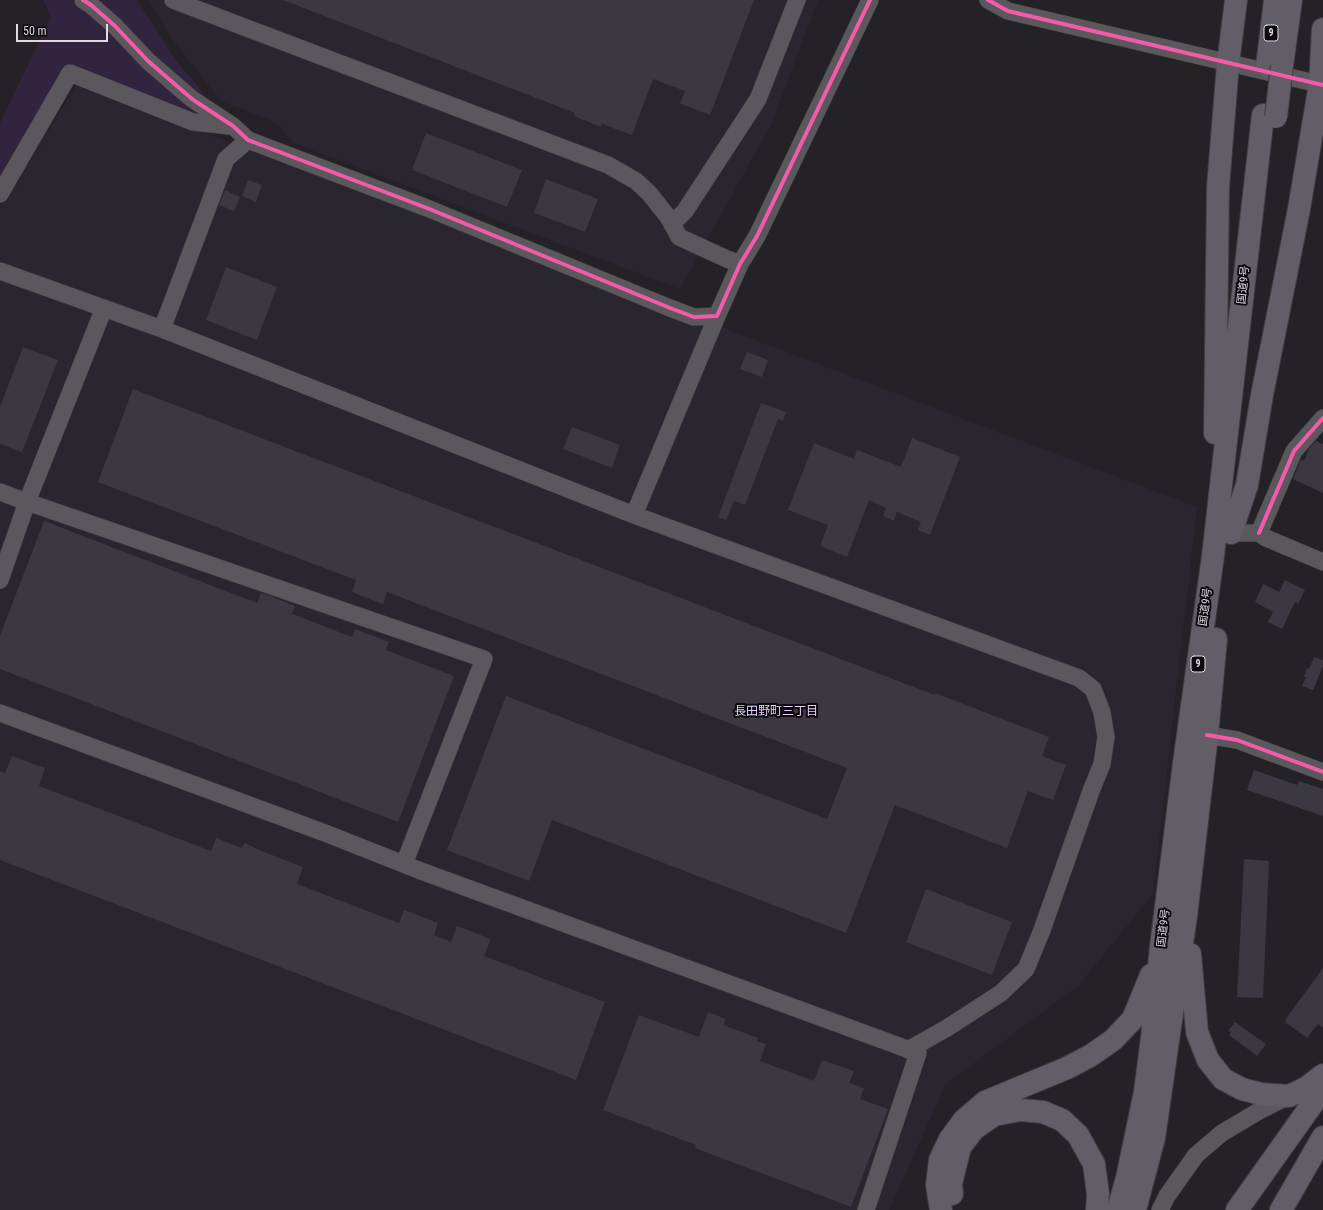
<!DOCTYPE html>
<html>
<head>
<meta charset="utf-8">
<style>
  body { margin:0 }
  #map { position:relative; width:1323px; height:1210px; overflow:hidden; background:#242226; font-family:"Roboto Condensed",sans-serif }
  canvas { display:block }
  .scale { position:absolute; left:16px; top:24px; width:92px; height:18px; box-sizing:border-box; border:2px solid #dedbe1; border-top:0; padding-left:5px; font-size:12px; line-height:14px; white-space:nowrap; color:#dedbe1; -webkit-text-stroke:3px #0c0a0e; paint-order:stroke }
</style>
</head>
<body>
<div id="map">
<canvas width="1323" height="1210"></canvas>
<div class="scale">50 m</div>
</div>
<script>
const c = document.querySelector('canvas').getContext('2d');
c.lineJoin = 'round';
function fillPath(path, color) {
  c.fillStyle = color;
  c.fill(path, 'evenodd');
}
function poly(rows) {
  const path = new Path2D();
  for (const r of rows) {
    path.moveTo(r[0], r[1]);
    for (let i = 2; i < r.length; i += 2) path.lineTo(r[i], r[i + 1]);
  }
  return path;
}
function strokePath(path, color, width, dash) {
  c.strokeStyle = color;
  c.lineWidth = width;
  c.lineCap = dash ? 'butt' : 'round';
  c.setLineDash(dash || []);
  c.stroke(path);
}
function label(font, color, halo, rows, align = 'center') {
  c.font = font + ' "Roboto Condensed","Noto Sans JP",sans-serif';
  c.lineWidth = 4;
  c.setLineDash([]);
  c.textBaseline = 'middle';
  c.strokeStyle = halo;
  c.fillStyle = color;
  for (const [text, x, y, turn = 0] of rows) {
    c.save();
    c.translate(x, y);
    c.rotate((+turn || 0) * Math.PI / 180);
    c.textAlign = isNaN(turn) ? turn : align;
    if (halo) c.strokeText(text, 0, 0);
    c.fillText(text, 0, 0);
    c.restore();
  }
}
const built = poly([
  [148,0,818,0,772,123,680,289,293,143,277,123,221,101,172,39],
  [77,84,1197,507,1153,894,1078,986,946,1084,889,1210,0,1210,0,203,7,201]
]);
const green = poly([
  [43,0,79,0,209,113,192,117,69,69,0,187,0,123,51,17],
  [85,0,137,0,175,59,211,102,211,107]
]);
const building = poly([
  [283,0,754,0,710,115,680,103,685,91,653,79,632,135,602,124,601,127,574,116,575,113],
  [426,133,522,170,507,207,412,170],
  [546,179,598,199,585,232,534,213],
  [248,180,262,185,256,202,242,196],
  [225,190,240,197,234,211,219,205],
  [226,267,277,287,257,340,206,320],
  [23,347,58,360,22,452,0,444,0,407],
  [747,352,768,360,762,377,740,369],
  [133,389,935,695,935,693,1049,737,1042,756,1066,765,1053,800,1028,791,1007,848,895,805,846,933,552,820,529,881,447,850,506,696,827,819,847,768,387,592,383,604,352,592,356,580,98,482],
  [761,403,786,412,783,421,778,419,745,505,734,501,726,520,718,517],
  [572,427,620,445,612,468,563,449],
  [912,438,960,457,930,535,918,530,921,522,897,512,894,521,883,516,886,508,869,500,847,557,820,546,828,525,788,510,814,443,854,459,857,450,901,467],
  [1316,441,1323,444,1323,493,1293,479,1301,460,1304,461,1310,447],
  [44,521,257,603,261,593,270,596,295,606,292,614,352,637,355,629,389,642,386,650,454,676,398,822,0,669,0,636],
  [1285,580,1305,590,1298,604,1295,602,1282,629,1268,622,1273,612,1255,602,1263,584,1279,592],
  [1314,657,1323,660,1323,666,1313,690,1302,686,1306,677,1304,677,1307,668,1309,669],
  [12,756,45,768,39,786,211,851,216,838,242,848,244,843,254,847,254,848,303,867,297,884,399,923,404,910,438,923,434,935,451,942,457,926,491,939,484,956,605,1002,576,1080,0,860,0,771,5,773],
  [1254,770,1297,785,1299,781,1323,789,1323,816,1247,790],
  [1244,859,1269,861,1263,998,1237,997],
  [926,889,1012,922,992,975,906,942],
  [1323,968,1323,1028,1318,1024,1307,1038,1285,1022,1286,1020,1285,1020],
  [708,1012,726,1019,723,1025,758,1038,757,1041,766,1044,760,1061,814,1081,822,1060,854,1071,849,1083,864,1088,860,1099,888,1109,851,1207,695,1148,696,1145,603,1110,639,1015,699,1037],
  [1235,1022,1266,1044,1257,1056,1229,1035,1231,1032,1228,1031]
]);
const minor = poly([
  [83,0,91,5,115,26,148,61,192,99,233,126,248,140,427,208,670,308,694,317,717,316,740,264,757,236,870,0],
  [173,0,608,165,636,181,649,193,668,217,672,224,685,211,758,99,797,0],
  [988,0,1008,11,1323,85],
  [0,194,70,73,193,122,230,126],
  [672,224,679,237,727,259,740,264],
  [0,271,162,329,634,515,1079,678,1093,689,1102,712,1106,737,1102,764,1091,791,1042,930,1026,969,1001,993,947,1028,908,1050],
  [162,329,226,159,248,140],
  [0,492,27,502,484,659,404,864],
  [634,515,717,316],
  [1231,533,1259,533,1266,538,1323,562],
  [1259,533,1294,451,1323,418],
  [0,580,27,502,104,308],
  [0,713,325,833,421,871,918,1053,866,1210],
  [1207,735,1237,740,1323,772],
  [1160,1210,1167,1196,1196,1155,1222,1133,1259,1111,1289,1096]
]);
const highway = poly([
  [1267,66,1275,0],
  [1282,66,1291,0],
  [1215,433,1218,187,1228,64,1236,0],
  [1231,533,1247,485,1262,395,1299,209,1320,84,1323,29],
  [1190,954,1197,1032,1208,1060,1223,1079,1242,1089,1261,1094,1289,1096,1306,1088,1323,1075],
  [952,1194,951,1184,960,1147,974,1129,994,1115,1020,1110,1043,1112,1062,1120,1078,1135,1094,1164,1098,1194,1097,1210],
  [941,1210,937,1185,940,1160,950,1139,964,1120,985,1102,1067,1068,1090,1056,1113,1040,1133,1019,1151,975],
  [1118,1210,1127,1178,1145,1092,1152,1038,1161,946,1184,763,1213,556,1263,115],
  [1135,1210,1154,1138,1186,916,1207,735,1216,639],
  [1237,1210,1323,1089],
  [1281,1210,1323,1137]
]);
const highwayBridge = poly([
  [1276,117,1282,66]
]);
const cycleway = poly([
  [83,0,91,5,115,26,148,61,192,99,233,126,248,140,427,208,670,308,694,317,717,316,740,264,757,236,870,0],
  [988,0,1008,11,1323,85],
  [1259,533,1294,451,1323,418],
  [1207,735,1237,740,1323,772]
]);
const shields = [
  [1271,33,14],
  [1198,664,14]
];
const shieldNames = [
  ["9",1271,33],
  ["9",1198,664]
];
const streetNames = [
  ["国道9号",1244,285,-84],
  ["国道9号",1206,607,-82],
  ["国道9号",1164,928,-83]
];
const neighbourhoodNames = [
  ["長田野町三丁目",776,712]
];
fillPath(built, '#2b2530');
fillPath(green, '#32233e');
fillPath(building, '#3c3740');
strokePath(minor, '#3f3d41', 18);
strokePath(highway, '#3f3d41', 24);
strokePath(minor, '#5a585c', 17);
strokePath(highway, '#625d67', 22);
strokePath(highwayBridge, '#3f3d41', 24, []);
strokePath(highwayBridge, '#625d67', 22);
strokePath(cycleway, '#f35aa7', 4);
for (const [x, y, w] of shields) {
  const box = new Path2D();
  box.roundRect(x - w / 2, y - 8, w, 16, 3);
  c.fillStyle = '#0c0a0e';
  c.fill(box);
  strokePath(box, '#dedbe1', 1);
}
label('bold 10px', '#dedbe1', null, shieldNames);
label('11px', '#dedbe1', '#0c0a0e', streetNames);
label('12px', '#e5d0f9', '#0c0a0e', neighbourhoodNames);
</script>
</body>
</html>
